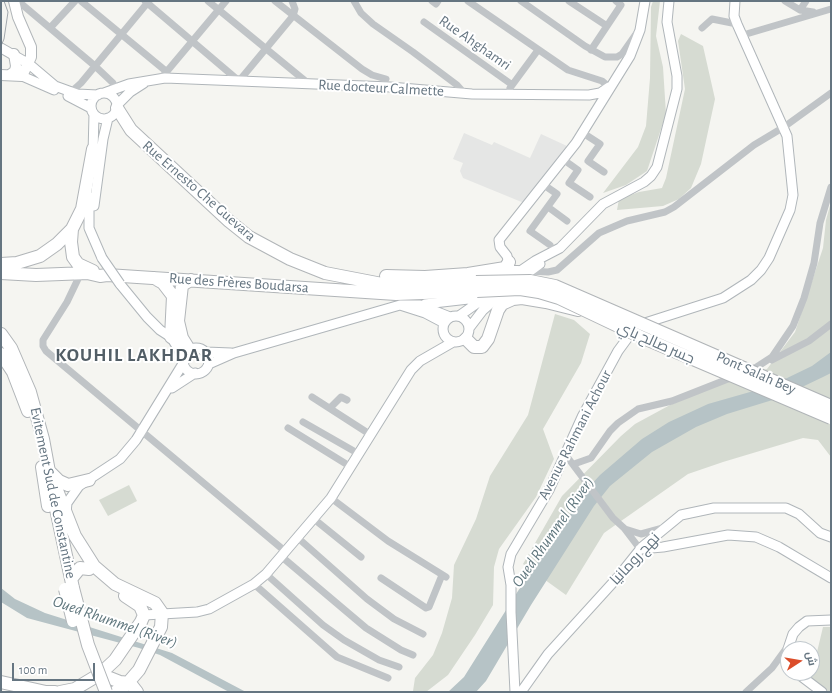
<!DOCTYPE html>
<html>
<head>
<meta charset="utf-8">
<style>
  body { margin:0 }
  #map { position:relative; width:832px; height:693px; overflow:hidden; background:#f5f5f1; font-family:"Alegreya Sans",Cairo,sans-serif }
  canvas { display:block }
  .frame { position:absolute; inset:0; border:2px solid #657581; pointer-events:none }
  .north { position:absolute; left:780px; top:641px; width:40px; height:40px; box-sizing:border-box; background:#fff; border:1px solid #c1c8cd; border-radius:50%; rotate:78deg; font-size:11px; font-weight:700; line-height:16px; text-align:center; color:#657581 }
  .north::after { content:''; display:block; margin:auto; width:14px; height:18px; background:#db4d2a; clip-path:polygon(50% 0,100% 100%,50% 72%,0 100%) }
  .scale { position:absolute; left:12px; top:663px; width:83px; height:18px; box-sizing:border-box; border:2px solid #657581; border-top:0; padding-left:5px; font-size:12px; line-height:14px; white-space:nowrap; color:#657581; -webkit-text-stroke:3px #fff; paint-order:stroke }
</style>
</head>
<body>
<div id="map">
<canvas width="832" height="693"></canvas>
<div class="frame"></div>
<div class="north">ش</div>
<div class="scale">100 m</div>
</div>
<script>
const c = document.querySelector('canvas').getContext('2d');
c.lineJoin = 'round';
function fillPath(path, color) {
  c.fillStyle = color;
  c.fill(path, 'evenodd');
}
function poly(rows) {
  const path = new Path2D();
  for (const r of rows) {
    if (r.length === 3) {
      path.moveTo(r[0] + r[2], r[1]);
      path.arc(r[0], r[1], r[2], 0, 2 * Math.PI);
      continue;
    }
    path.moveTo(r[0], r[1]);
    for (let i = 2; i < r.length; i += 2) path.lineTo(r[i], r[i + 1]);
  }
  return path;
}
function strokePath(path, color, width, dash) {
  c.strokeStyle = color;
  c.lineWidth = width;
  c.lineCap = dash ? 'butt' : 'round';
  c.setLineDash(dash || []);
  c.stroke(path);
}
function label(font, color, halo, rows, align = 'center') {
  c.font = font + ' "Alegreya Sans",Cairo,sans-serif';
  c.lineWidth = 4;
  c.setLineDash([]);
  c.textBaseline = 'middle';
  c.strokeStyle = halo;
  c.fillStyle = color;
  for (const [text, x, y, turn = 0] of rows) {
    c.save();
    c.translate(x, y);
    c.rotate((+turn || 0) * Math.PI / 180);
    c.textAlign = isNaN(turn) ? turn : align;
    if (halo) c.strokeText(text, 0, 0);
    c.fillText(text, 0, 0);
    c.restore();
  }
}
const built = poly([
  [464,133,492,145,494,142,530,158,541,134,567,146,524,203,463,178,460,171,463,163,453,159]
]);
const green = poly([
  [653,1,660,1,656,36,663,67,666,114,647,171,626,185,603,193,638,147,646,126,650,78,651,7],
  [681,34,703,46,715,99,701,164,691,188,679,199,663,206,617,210,619,199,639,192,662,188,666,178,685,89,678,41],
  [831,202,831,457,818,440,803,438,723,462,688,474,604,533,566,595,523,564,562,496,621,436,635,424,670,405,726,382,767,369,795,332,823,248,826,220],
  [555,314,574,320,590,334,581,363,543,429,554,459,536,497,499,549,494,567,493,605,475,635,448,675,426,692,409,692,413,691,415,678,433,655,442,633,452,598,454,565,476,519,490,476,528,415],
  [129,485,137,501,108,516,99,500],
  [823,627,831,627,831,692,825,690,809,677,812,673]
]);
const water = poly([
  [831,352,831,373,823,377,779,398,727,414,696,427,652,452,610,486,594,506,531,605,486,681,476,692,448,692,464,677,518,591,588,488,600,475,642,439,669,422,708,404,757,390,785,379,812,366],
  [1,588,15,599,45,613,172,653,246,692,229,692,160,655,139,648,27,618,1,602]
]);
const street = poly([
  [18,1,95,66,113,83,115,89],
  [81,1,167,72],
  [145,1,239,81,293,16,295,9,292,1],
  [208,1,309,84],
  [275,1,362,69,372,75,386,79],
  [354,1,361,13,373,24,413,52,457,85,464,93],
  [432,1,436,4,438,1],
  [468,1,568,70,602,81,609,87],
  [521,1,585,46,605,57,617,57,622,54,636,34],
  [569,1,607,26],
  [785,1,800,10,813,12],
  [800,10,806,1],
  [424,22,511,84],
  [50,28,75,1],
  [702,28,712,19,737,24],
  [743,35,831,9],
  [591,50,621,5,616,1],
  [163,76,226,1],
  [510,88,538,50],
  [71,92,81,83,149,1],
  [583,133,600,144,588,161,604,172],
  [564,160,578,170,569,183,590,197],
  [544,185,557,194,530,231,550,245],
  [548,207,567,221],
  [528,271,548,272,557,270,599,233,627,221,665,212,674,207,754,145,784,127,831,93],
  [78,279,67,302,43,340,43,346,46,351,286,552],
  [772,360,809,341,831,324],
  [749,372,772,357,793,326,804,298,814,263,820,223,831,187],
  [312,397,371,435],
  [330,408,341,397,347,400],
  [303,422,359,454],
  [288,428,351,467],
  [565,454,613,518,624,528,640,549],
  [574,464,591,458,610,431,618,423,638,409,672,401,733,377],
  [331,498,388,541,446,577],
  [314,519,361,557],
  [625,529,641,534,663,528],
  [298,538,367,599,394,619,423,634],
  [282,557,366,628,401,650,413,655],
  [266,574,323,625,344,640,379,660,399,667],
  [381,578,426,608,429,607,442,575],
  [254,584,337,657,388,678],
  [746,692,772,668,788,646]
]);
const secondary = poly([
  [1,48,29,64,55,86,77,94,98,95],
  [22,76,54,90],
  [104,93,129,84,165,78,390,87,472,94,589,95,600,93,609,87],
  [104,106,13],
  [68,96,91,108],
  [117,105,130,92,144,83],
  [93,154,94,114],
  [89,197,89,228,102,258],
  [94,206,103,139,108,118],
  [510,268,507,256,500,247,499,240,576,143,630,56,640,30,645,1],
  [513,276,535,261,560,248,603,204,644,182,651,176,657,167,677,89,677,76,667,22,669,1],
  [517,281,540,264],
  [120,284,147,317,160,330,174,339],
  [425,304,486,297],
  [456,329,13],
  [459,316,497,289],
  [444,323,425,313,400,305,420,305,450,317],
  [470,327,483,310,507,289],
  [171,337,184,358],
  [196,361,13],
  [206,352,231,353],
  [209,364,234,353,400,305],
  [172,388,195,373],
  [66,513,67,503,79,486,120,459,136,440,184,362],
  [640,549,663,547,728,535,756,537,779,547,831,578],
  [144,615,197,612,209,609,254,584,266,574,331,498,411,370,420,361,453,342],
  [788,649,793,634,799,627,807,621,831,620],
  [797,673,822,692],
  [515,692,511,612,511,585,508,567,511,554,549,490,582,417,618,351,629,336,645,323,723,298,751,280,761,270,769,258,790,210,793,195,787,136,737,24,734,16,735,1],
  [521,692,548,654,618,577,642,547,681,515,714,508,786,508,799,514,820,533,831,537]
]);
const primary = poly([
  [11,74,15,71,16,66,14,54],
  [1,75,22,76,31,57,31,47,18,17,14,1]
]);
const highway = poly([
  [117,108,131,130,229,221,249,237,290,259,325,273,382,284,420,285,476,282],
  [72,229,71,242,73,257,78,264,93,271],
  [1,264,17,263,40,256,57,244,72,229,82,209,93,149],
  [498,272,518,272],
  [1,273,36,275,87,273,100,276,107,275,396,294,477,291],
  [386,276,425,277,468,274,505,268,509,262],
  [154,278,163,283,173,296,171,337],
  [1,334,11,348,30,392,43,439,50,477],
  [466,339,474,347,482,347,488,339,498,310,502,304,513,299,522,298,546,302,578,310],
  [187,346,182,338,178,321,182,285,191,280],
  [1,354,13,372,28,411],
  [42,467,48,506],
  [49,470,75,536,94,566,115,584,155,603,162,613,161,627,139,670,126,685,115,692],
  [51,473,59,481,68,485,89,480],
  [53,495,73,588],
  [71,579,80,568,89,569],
  [100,674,120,682,130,683,137,692],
  [1,682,46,692,55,692],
  [60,692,75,689,100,674,115,660,141,622,144,615,140,606,125,596]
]);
const tram = poly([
  [1,46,4,39,8,12,4,1]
]);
const secondaryBridge = poly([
  [102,258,120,284]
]);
const highwayBridge = poly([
  [476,282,530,281,555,286,831,406],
  [477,291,520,289,539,292,559,298,639,336,831,418],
  [73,588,88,645,106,692],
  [65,589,73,621]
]);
const streetNames = [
  ["Rue Ahghamri",475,43,35],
  ["Rue docteur Calmette",381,88,3],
  ["Rue Ernesto Che Guevara",199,191,41],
  ["Rue des Frères Boudarsa",239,283,4],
  ["جسر صالح باي",656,343,24],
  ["Pont Salah Bey",756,373,24],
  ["Avenue Rahmani Achour",575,435,-63],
  ["Evitement Sud de Constantine",53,493,78],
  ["نهج رومانيا",635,559,-47]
];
const waterNames = [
  ["Oued Rhummel (River)",553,532,-55],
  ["Oued Rhummel (River)",115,622,19]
];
const districtNames = [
  ["KOUHIL LAKHDAR",134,355]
];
fillPath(built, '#e5e6e5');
fillPath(green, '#d6dbd2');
fillPath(water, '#b6c3c6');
strokePath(secondary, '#b0b6ba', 11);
strokePath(primary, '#b1b6b9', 12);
strokePath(highway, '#b1b5b8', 14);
strokePath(street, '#c0c4c7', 7);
strokePath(secondary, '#fff', 9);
strokePath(primary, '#fff', 10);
strokePath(highway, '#fff', 12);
strokePath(tram, '#a1a7ac', 1);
strokePath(secondaryBridge, '#b0b6ba', 11, []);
strokePath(highwayBridge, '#b1b5b8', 14, []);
strokePath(secondaryBridge, '#fff', 9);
strokePath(highwayBridge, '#fff', 12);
label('15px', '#657581', '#fff', streetNames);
label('italic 16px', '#60777e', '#fff', waterNames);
c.letterSpacing = '1px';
label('bold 19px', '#525e66', '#fff', districtNames);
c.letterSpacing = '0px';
</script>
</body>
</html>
